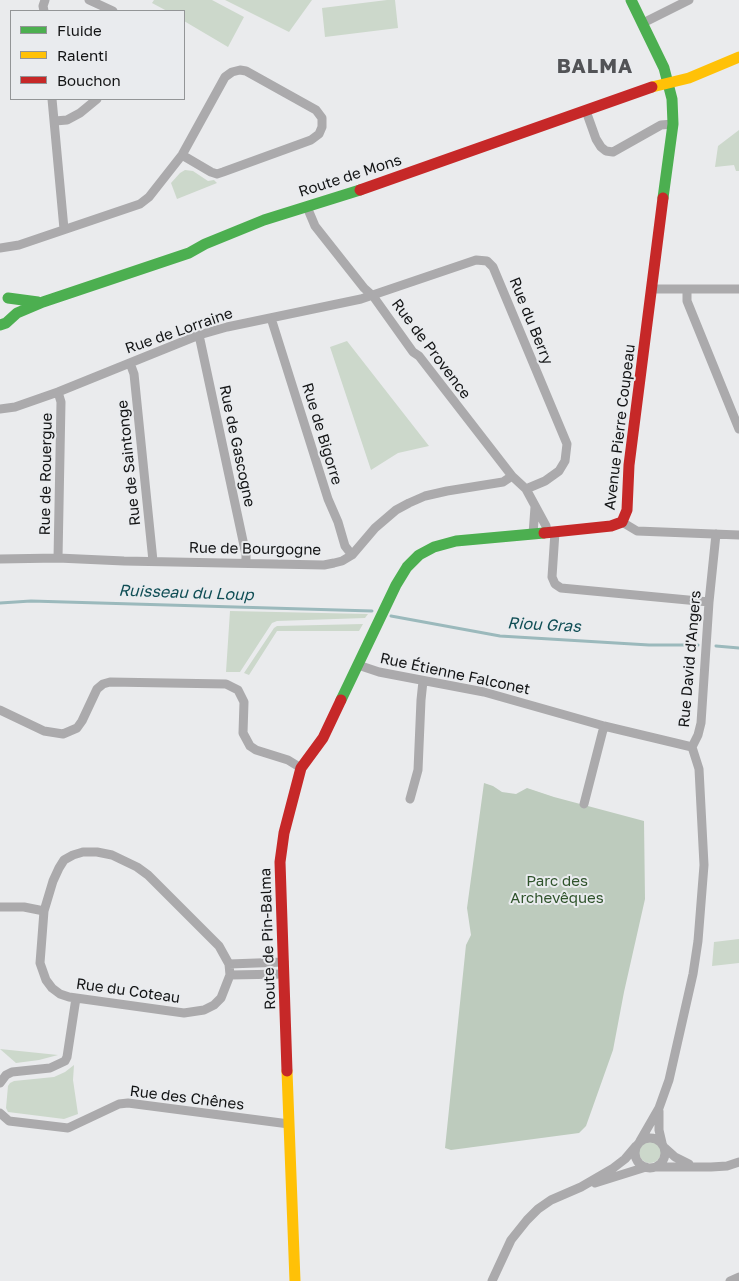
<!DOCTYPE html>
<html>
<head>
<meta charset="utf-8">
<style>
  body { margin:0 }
  #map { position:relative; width:739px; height:1281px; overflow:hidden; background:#eaebed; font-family:"Golos Text",sans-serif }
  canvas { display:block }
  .legend { position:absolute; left:10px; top:10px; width:175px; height:90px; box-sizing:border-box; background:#e9ebee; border:1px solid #939597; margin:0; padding:6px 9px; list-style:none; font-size:15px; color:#131415 }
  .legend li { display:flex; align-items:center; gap:10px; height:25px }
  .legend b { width:25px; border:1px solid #939597 }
</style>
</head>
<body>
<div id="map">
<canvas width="739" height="1281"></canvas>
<ul class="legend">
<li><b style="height:6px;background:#4caf50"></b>Fluide</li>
<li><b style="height:6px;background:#ffc107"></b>Ralenti</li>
<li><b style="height:6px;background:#c62828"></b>Bouchon</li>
</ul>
</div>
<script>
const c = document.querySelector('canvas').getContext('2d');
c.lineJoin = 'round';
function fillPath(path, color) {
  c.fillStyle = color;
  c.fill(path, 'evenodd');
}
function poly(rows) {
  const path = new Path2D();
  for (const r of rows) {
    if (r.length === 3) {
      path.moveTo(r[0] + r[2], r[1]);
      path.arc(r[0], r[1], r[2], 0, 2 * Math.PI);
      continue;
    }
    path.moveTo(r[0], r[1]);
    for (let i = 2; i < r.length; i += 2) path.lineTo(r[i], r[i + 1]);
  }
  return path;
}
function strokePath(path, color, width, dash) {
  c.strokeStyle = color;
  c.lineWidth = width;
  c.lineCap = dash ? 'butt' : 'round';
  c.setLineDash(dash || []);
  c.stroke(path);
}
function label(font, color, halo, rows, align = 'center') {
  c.font = font + ' "Golos Text",sans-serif';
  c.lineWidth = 4;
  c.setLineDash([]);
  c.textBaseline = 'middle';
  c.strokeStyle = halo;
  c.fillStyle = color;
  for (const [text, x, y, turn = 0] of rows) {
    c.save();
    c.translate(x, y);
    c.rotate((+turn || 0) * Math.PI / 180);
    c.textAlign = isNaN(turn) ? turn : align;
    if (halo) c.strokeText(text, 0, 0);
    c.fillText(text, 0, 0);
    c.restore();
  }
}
const green = poly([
  [154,0,212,0,244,17,228,47,184,21,184,11,167,11,152,3],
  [225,0,312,0,289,32],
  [387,0,395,0,398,28,325,37,322,8],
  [739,130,739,171,736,171,734,165,715,167,718,146],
  [185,170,193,171,208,181,214,180,217,183,177,199,171,183,180,173],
  [347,341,429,446,398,453,371,470,330,347],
  [230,611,368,614,365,618,277,621,272,623,240,672,226,672],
  [363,624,359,631,277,631,249,675,244,673,274,628,277,626],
  [739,939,739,963,712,966,714,942],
  [0,1049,58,1055,39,1060,16,1063],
  [74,1065,73,1080,78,1114,64,1119,8,1112,6,1108,8,1086,10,1083,14,1081,54,1077,65,1072],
  [650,1152,11]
]);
const forest = poly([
  [484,783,493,786,502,792,516,794,527,788,554,797,644,821,645,899,624,992,613,1050,586,1126,579,1133,451,1150,445,1148,466,945,471,935,467,908]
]);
const stream = poly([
  [0,603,31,601,372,611],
  [391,616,500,636,649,645,698,645],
  [716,646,739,648]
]);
const street = poly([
  [89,0,113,11],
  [44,11,43,6,45,0],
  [643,23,689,0],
  [52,99,64,229],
  [586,111,596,139,601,147,606,151,613,152,661,125,673,124],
  [55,121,67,120,80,113,97,99],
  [307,207,315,226,364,288,373,296,413,352,419,356,512,476,526,489,546,526,547,533],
  [0,248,19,245,140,204,149,197,182,155,225,77,232,72,240,70,246,71,316,110,322,118,322,127,319,134,311,140,223,172,217,174,211,172,182,155],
  [652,289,739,289],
  [687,289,687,301,739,429],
  [271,318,328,499,338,522,345,546,352,555],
  [199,335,246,555,246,563],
  [130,363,134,374,153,561],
  [58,392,61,402,58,558],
  [0,409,15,407,58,392,199,335,227,327,361,299,476,260,487,261,493,267,567,444,565,461,559,471,545,481,526,489],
  [622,522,637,531,739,535],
  [555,532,552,577,555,584,561,588,709,602],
  [533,534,535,507],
  [0,559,58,558,124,561,324,565,334,563,342,561,352,555,375,528,396,510,409,503,425,496,447,491,503,482,512,476],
  [358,665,379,672,484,692,604,726,692,747],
  [0,710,44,731,63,734,77,728,82,721,97,689,103,684,110,682,226,684,238,690,244,702,243,733,250,746,256,750,288,760,301,768],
  [410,799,418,770,421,700,423,681],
  [584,804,604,726],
  [83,852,97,852,112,855,137,867,148,875,219,946,229,964,230,975,221,998,214,1005,204,1010,184,1013,69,997,60,994,52,988,46,980,40,963,44,911,53,881,59,868,64,860,73,855,83,852],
  [0,907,24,907,44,911],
  [229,964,284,962],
  [230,975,284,974],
  [0,1083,6,1075,12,1072,50,1068,65,1061,67,1057,76,998],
  [659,1111,659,1130,662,1143],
  [0,1113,9,1121,68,1128,119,1104,128,1103,289,1124],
  [650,1153,15],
  [640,1141,659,1108,669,1080,693,974,698,941,704,865,699,769,692,747,698,735,701,723,709,602,716,534],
  [665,1148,675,1157,689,1164],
  [656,1167,711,1167,727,1166,739,1162],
  [595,1183,646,1167],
  [492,1281,511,1240,527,1220,538,1209,551,1200,581,1187,612,1169,625,1159,636,1146],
  [730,1281,739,1277]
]);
const fast = poly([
  [631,0,664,68,672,99,673,124,663,198],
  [8,298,38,302],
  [0,325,6,323,17,313,43,302,189,253,205,244,264,220,360,190],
  [341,700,396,585,407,567,419,555,434,547,456,541,544,533]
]);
const slow = poly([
  [652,87,689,78,739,57],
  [287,1071,295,1281]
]);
const jam = poly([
  [360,190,652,87],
  [544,533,611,526,622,522,627,510,629,465,663,198],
  [287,1071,280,862,284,833,301,768,323,738,341,700]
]);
const streetNames = [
  ["Route de Mons",350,176,-18],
  ["Rue du Berry",531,321,68],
  ["Rue de Lorraine",179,331,-19],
  ["Rue de Provence",431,349,53],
  ["Avenue Pierre Coupeau",620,427,-83],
  ["Rue de Bigorre",322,434,73],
  ["Rue de Gascogne",237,446,78],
  ["Rue de Saintonge",129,463,-96],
  ["Rue de Rouergue",46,474,-89],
  ["Rue de Bourgogne",255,549,1],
  ["Rue David d'Angers",690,659,-85],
  ["Rue Étienne Falconet",455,674,12],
  ["Route de Pin-Balma",268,939,-92],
  ["Rue du Coteau",128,991,8],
  ["Rue des Chênes",187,1098,7]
];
const parkNames = [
  ["Parc des",557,881],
  ["Archevêques",557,898]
];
const waterNames = [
  ["Ruisseau du Loup",186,593,2],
  ["Riou Gras",544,625,3]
];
const districtNames = [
  ["BALMA",595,67]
];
fillPath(green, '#ccd8cb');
fillPath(forest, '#bdcbbd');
strokePath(stream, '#9bb9bc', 3);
strokePath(street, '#abaaac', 9);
strokePath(fast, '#4caf50', 11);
strokePath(slow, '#ffc107', 11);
strokePath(jam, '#c62828', 11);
label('15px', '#131415', '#e9ebee', streetNames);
label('15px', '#2f532b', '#e9ebee', parkNames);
label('italic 16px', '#104e55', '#e9ebee', waterNames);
c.letterSpacing = '1px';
label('bold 20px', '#525356', '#e9ebee', districtNames);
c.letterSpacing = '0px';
</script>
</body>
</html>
